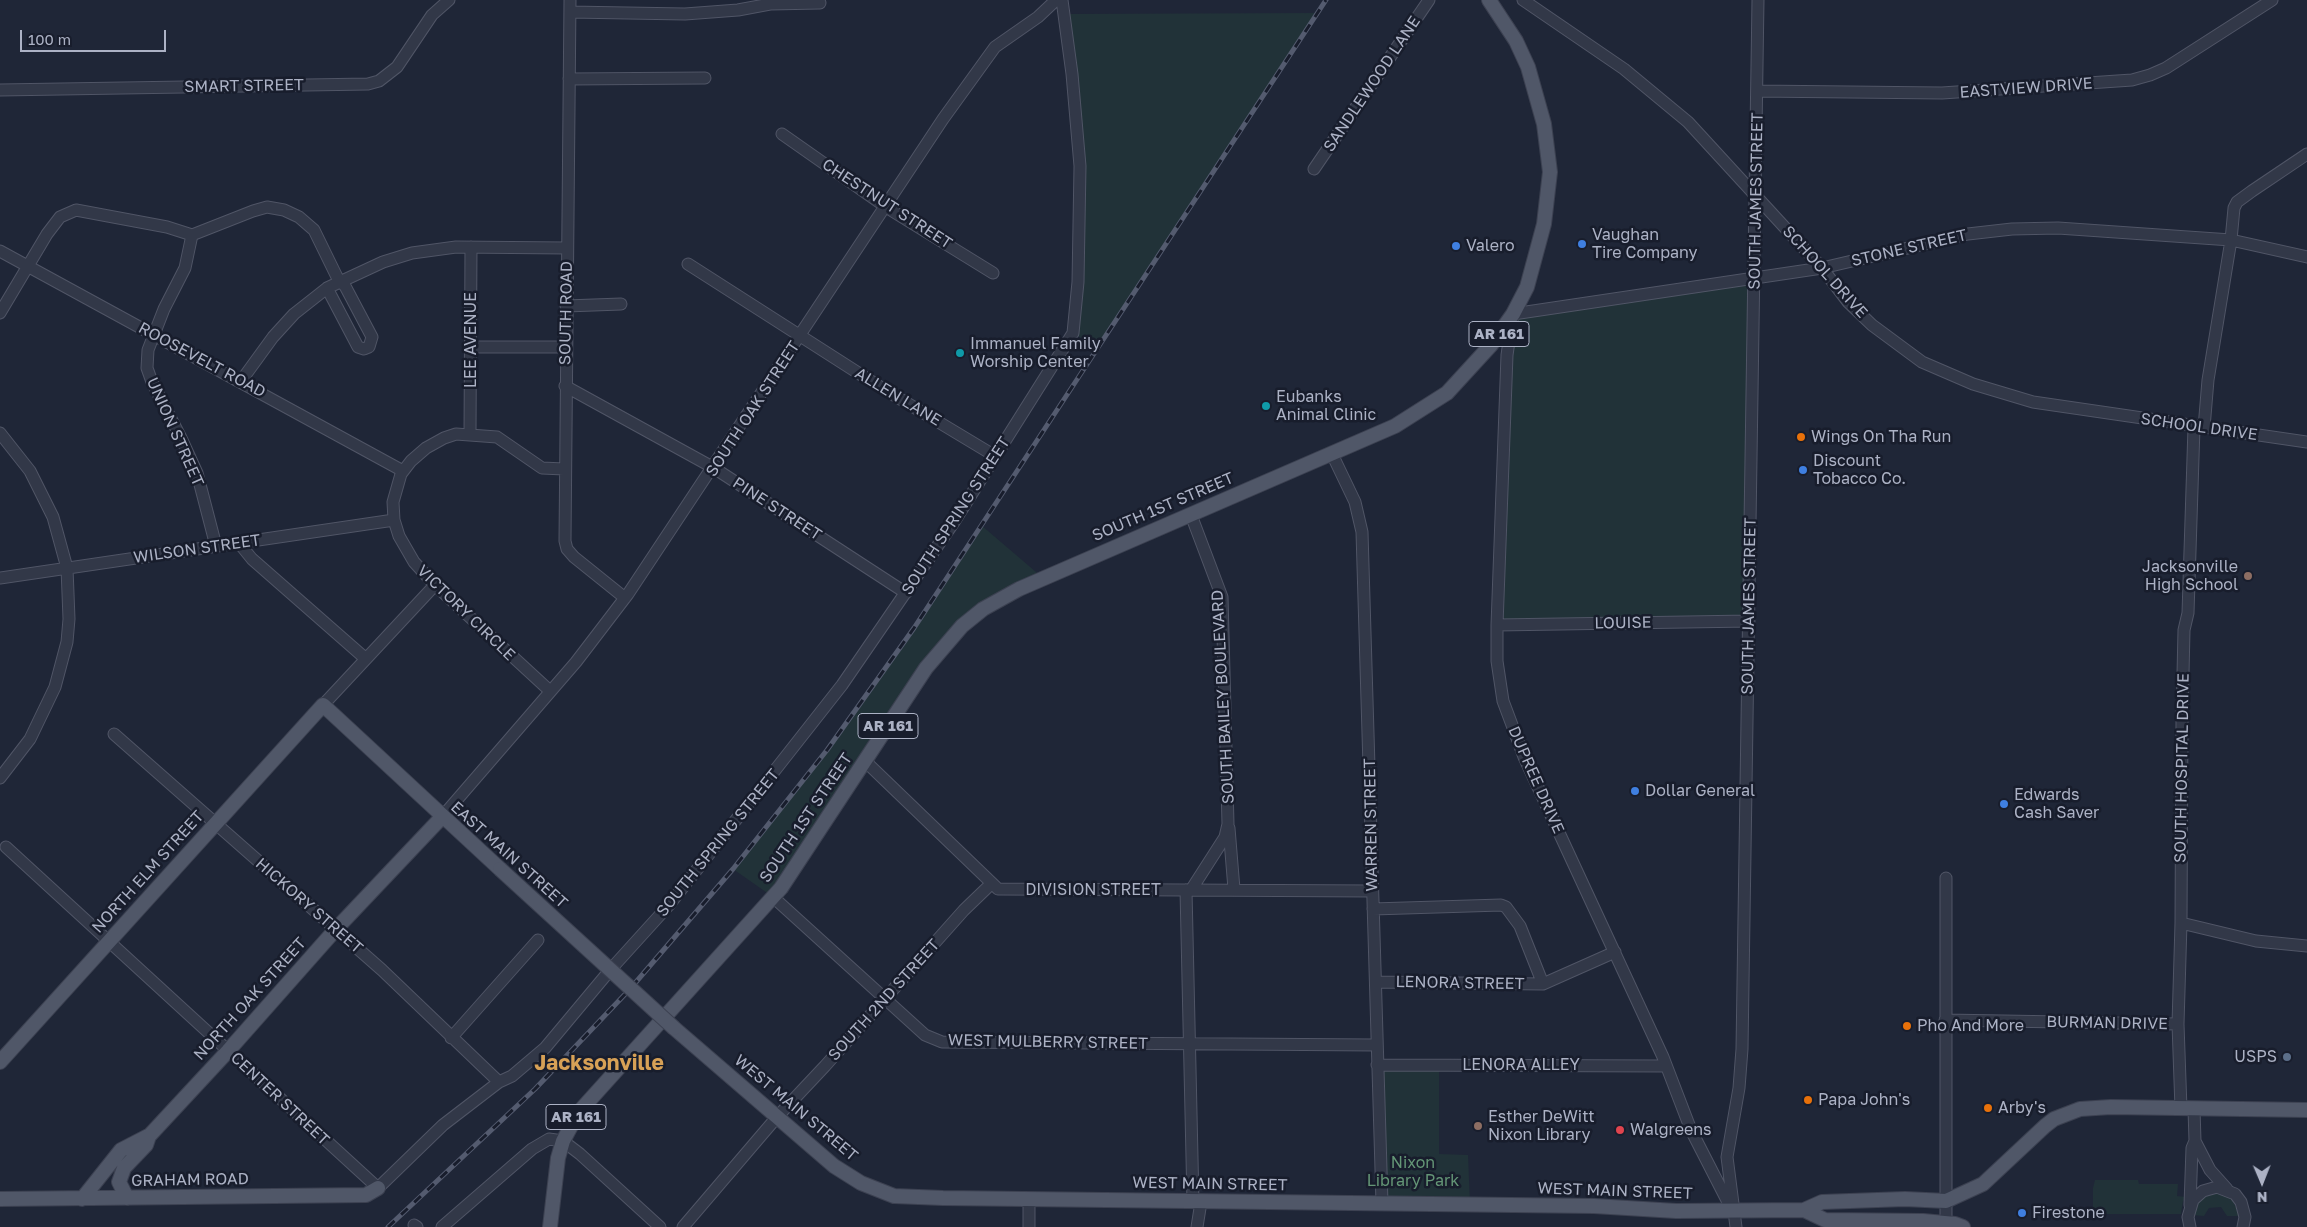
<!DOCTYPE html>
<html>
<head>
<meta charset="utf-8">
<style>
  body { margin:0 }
  #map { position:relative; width:2307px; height:1227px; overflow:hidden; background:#1f2637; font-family:"Golos Text",sans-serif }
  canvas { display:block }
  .north { position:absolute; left:2237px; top:1157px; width:50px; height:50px; -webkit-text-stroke:4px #181d2c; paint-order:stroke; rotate:179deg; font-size:14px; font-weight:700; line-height:20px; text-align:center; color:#acb2c5 }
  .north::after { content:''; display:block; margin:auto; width:18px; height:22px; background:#acb2c5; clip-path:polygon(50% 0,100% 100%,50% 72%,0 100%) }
  .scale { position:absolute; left:20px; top:30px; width:146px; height:22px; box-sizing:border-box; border:2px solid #acb2c5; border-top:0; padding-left:6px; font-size:15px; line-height:18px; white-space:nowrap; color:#acb2c5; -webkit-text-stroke:4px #181d2c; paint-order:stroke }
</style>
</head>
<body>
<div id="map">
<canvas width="2307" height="1227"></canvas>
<div class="north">N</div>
<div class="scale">100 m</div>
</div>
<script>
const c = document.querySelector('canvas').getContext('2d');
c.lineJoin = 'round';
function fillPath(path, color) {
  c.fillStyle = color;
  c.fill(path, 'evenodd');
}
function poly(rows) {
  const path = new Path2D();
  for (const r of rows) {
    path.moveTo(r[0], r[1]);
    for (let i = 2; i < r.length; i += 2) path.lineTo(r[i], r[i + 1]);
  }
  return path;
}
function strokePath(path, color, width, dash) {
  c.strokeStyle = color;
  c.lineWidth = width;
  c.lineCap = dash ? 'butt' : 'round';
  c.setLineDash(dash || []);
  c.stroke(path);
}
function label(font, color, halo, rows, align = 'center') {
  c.font = font + ' "Golos Text",sans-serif';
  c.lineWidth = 5;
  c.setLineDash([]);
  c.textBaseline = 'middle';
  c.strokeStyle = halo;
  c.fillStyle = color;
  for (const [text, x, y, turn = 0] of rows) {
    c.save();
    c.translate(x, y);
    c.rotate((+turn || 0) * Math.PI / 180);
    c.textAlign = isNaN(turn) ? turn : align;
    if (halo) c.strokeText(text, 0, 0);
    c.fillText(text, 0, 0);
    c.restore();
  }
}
const green = poly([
  [1317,13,1097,348,1073,333,1080,166,1064,14],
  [1755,279,1749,621,1497,625,1513,314],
  [981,525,1043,578,962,626,773,897,733,869,827,750,871,690],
  [1377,1067,1439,1067,1439,1154,1468,1155,1470,1205,1382,1203],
  [2095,1180,2138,1180,2139,1184,2178,1184,2177,1196,2187,1197,2183,1201,2181,1214,2093,1214,2093,1188],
  [2217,1192,2232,1199,2240,1216,2227,1216,2221,1207,2209,1208,2204,1216,2192,1215,2195,1204,2204,1195]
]);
const minor = poly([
  [570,0,565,541,567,549,574,557,625,598],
  [1523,0,1624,69,1688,122,1822,268,1848,302,1872,325,1922,362,1973,384,2033,402,2307,442],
  [570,12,685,14,738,10,770,4,820,3],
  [569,79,705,78],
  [0,90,368,84,379,81,397,67,432,15,449,0],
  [1757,91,1942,93,2132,80,2150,75,2166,68,2272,0],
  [782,134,886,207,993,273],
  [1314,169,1429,0],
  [192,235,185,268,164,309,148,350,147,368,152,382,181,438,197,473,216,546],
  [0,251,403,471],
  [688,264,877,385,995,456],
  [566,306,621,304],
  [0,313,47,234,60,217,76,210,167,227,192,235,253,211,267,207,284,210,299,217,314,230,338,279,345,286,372,337,369,347,364,349,358,347,327,288],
  [470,347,566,347],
  [241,381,273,337,294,314,327,288,383,262,412,253,456,247,567,248],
  [565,386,714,468,906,593],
  [2204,428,2208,380,2231,240,2234,208,2237,202,2252,191,2307,154],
  [0,433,30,471,53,517,67,568,69,619,67,642,55,687,30,739,0,778],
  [470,434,471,247],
  [1332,454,1355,502,1362,532,1382,1203],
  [1191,515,1222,597,1228,824,1225,837,1191,890],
  [239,543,252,559,366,659],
  [0,578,394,520],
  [1497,625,1749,621],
  [550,691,435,585,414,562,399,536,394,520,393,502,401,474,411,461,426,448,444,438,456,434,497,437,542,468,564,469],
  [323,705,435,585],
  [114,734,382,970,499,1082],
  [865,761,998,889,1372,891],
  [442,817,576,662,628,594,943,119,995,47,1038,17,1056,0],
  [1229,828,1234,889],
  [6,847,378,1188,443,1125,499,1082,512,1076,545,1048,611,969,669,905,842,685,954,522,1073,333,1078,282,1080,166,1072,74,1062,0],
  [1946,878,1946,1227],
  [1186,890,1193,1202],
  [773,897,925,1035,942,1042,1376,1045],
  [1373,909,1501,905,1506,907,1520,926,1543,984],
  [2181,923,2256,941,2307,946],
  [1376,982,1543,984,1615,952],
  [1945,1020,2178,1024],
  [451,1038,538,940],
  [1377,1065,1665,1066],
  [2181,1109,2178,1024,2181,923,2182,719,2184,630,2188,613,2194,427],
  [2194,1109,2195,1141,2210,1170,2227,1189],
  [1029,1199,1029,1227],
  [2190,1205,2192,1148,2195,1141],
  [1732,1210,1691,1130,1663,1057,1524,757,1503,701,1497,661,1497,625,1507,355,1513,314,1822,268,1968,234,2012,229,2058,228,2231,240,2307,257],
  [414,1225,417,1227],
  [442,1227,532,1149,549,1139,563,1141,580,1154,660,1227],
  [683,1227,777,1117,825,1066,964,910,991,884],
  [1197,1227,1201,1202],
  [1736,1227,1727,1157,1739,1088,1742,1049,1758,0],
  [2190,1227,2188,1217,2193,1200,2203,1191,2217,1187,2235,1194,2241,1202,2245,1217,2243,1227]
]);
const major = poly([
  [674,1028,834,1166,861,1183,894,1196,943,1198,1594,1206,1676,1211,1804,1210,1825,1220,1923,1221,1955,1224,1963,1227],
  [0,1062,323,705,500,869],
  [127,1198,119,1182,124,1168,146,1145,149,1136],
  [0,1199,366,1195,378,1188],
  [82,1199,121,1150,150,1135,228,1051,336,929,442,817],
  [1804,1210,1822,1202,1905,1199,1946,1201,1983,1184,2045,1126,2054,1119,2080,1109,2111,1107,2307,1110],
  [550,1227,558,1158,563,1141,578,1113,781,888,926,668,962,626,983,609,1019,589,1395,426,1447,393,1491,345,1513,314,1527,287,1544,224,1550,172,1544,124,1528,67,1516,41,1489,0]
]);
const rail = poly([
  [388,1227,535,1089,630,989,733,869,827,750,914,628,1326,0]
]);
const majorBridge = poly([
  [500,869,674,1028]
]);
const markers = [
  [1582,244,5,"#3f7fe0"],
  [1456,246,5,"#3f7fe0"],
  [960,353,5,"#0f9aa8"],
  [1266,406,5,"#0f9aa8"],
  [1801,437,5,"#e8710a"],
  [1803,470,5,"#3f7fe0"],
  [2248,576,5,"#8d6e63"],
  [1635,791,5,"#3f7fe0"],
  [2004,804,5,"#3f7fe0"],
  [1907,1026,5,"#e8710a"],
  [2287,1057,5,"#5c6f8a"],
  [1808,1100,5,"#e8710a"],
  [1988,1108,5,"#e8710a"],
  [1478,1126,5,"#8d6e63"],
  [1620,1130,5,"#e0444e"],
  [2022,1213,5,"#3f7fe0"]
];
const shields = [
  [1499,334,60],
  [888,726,60],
  [576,1117,60]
];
const shieldNames = [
  ["AR 161",1499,334],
  ["AR 161",888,726],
  ["AR 161",576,1117]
];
const streetNames = [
  ["SANDLEWOOD LANE",1372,84,-56],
  ["SMART STREET",244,86,-1],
  ["EASTVIEW DRIVE",2026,88,-4],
  ["SOUTH JAMES STREET",1756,201,-89],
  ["CHESTNUT STREET",887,204,33],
  ["STONE STREET",1909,248,-13],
  ["SCHOOL DRIVE",1825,272,48],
  ["SOUTH ROAD",566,313,-89],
  ["LEE AVENUE",471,340,-90],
  ["ROOSEVELT ROAD",202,360,28],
  ["ALLEN LANE",898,397,31],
  ["SOUTH OAK STREET",753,409,-57],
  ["SCHOOL DRIVE",2199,427,8],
  ["UNION STREET",175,432,66],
  ["SOUTH 1ST STREET",1163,507,-23],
  ["PINE STREET",777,509,33],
  ["SOUTH SPRING STREET",956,516,-57],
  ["WILSON STREET",197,549,-8],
  ["SOUTH JAMES STREET",1749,606,-89],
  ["VICTORY CIRCLE",466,613,44],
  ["LOUISE",1623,623,-1],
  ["SOUTH BAILEY BOULEVARD",1223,697,-93],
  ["SOUTH HOSPITAL DRIVE",2182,768,-89],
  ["DUPREE DRIVE",1536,780,66],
  ["SOUTH 1ST STREET",806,818,-56],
  ["WARREN STREET",1371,825,-91],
  ["SOUTH SPRING STREET",718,843,-51],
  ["EAST MAIN STREET",509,855,42],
  ["NORTH ELM STREET",148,872,-48],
  ["DIVISION STREET",1093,890],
  ["HICKORY STREET",309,906,41],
  ["LENORA STREET",1460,983,1],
  ["NORTH OAK STREET",250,999,-48],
  ["SOUTH 2ND STREET",884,1000,-48],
  ["BURMAN DRIVE",2107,1023,1],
  ["WEST MULBERRY STREET",1048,1042,1],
  ["LENORA ALLEY",1521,1065],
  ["CENTER STREET",280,1099,43],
  ["WEST MAIN STREET",796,1108,40],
  ["GRAHAM ROAD",190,1180,-1],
  ["WEST MAIN STREET",1210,1184,1],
  ["WEST MAIN STREET",1615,1191,2]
];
const poiNames = [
  ["Vaughan",1592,235],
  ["Tire Company",1592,253],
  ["Valero",1466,246],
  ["Immanuel Family",970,344],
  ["Worship Center",970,362],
  ["Eubanks",1276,397],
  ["Animal Clinic",1276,415],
  ["Wings On Tha Run",1811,437],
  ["Discount",1813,461],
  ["Tobacco Co.",1813,479],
  ["Jacksonville",2238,567,"right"],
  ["High School",2238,585,"right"],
  ["Dollar General",1645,791],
  ["Edwards",2014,795],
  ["Cash Saver",2014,813],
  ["Pho And More",1917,1026],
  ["USPS",2277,1057,"right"],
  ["Papa John's",1818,1100],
  ["Arby's",1998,1108],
  ["Esther DeWitt",1488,1117],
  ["Nixon Library",1488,1135],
  ["Walgreens",1630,1130],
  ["Firestone",2032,1213]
];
const parkNames = [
  ["Nixon",1413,1163],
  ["Library Park",1413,1181]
];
const districtNames = [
  ["Jacksonville",599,1063]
];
fillPath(green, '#213238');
strokePath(minor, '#505566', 13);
strokePath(major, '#3c4151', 16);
strokePath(minor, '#323848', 11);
strokePath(major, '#505768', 14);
strokePath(rail, '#545b6f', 5);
strokePath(rail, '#181d2c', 3, [9]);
strokePath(majorBridge, '#3c4151', 16, []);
strokePath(majorBridge, '#505768', 14);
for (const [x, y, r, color] of markers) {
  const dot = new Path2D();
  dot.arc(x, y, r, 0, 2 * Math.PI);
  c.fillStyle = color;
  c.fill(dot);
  strokePath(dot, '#181d2c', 2);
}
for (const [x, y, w] of shields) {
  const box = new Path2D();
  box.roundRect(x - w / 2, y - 12.5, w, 25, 4);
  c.fillStyle = '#181d2c';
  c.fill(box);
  strokePath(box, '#acb2c5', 1);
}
label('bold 15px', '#acb2c5', null, shieldNames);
label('16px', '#acb2c5', '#181d2c', streetNames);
label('16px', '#acb2c5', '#181d2c', poiNames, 'left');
label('16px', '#649676', '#181d2c', parkNames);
label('bold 21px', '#d7a156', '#181d2c', districtNames);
</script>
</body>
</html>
